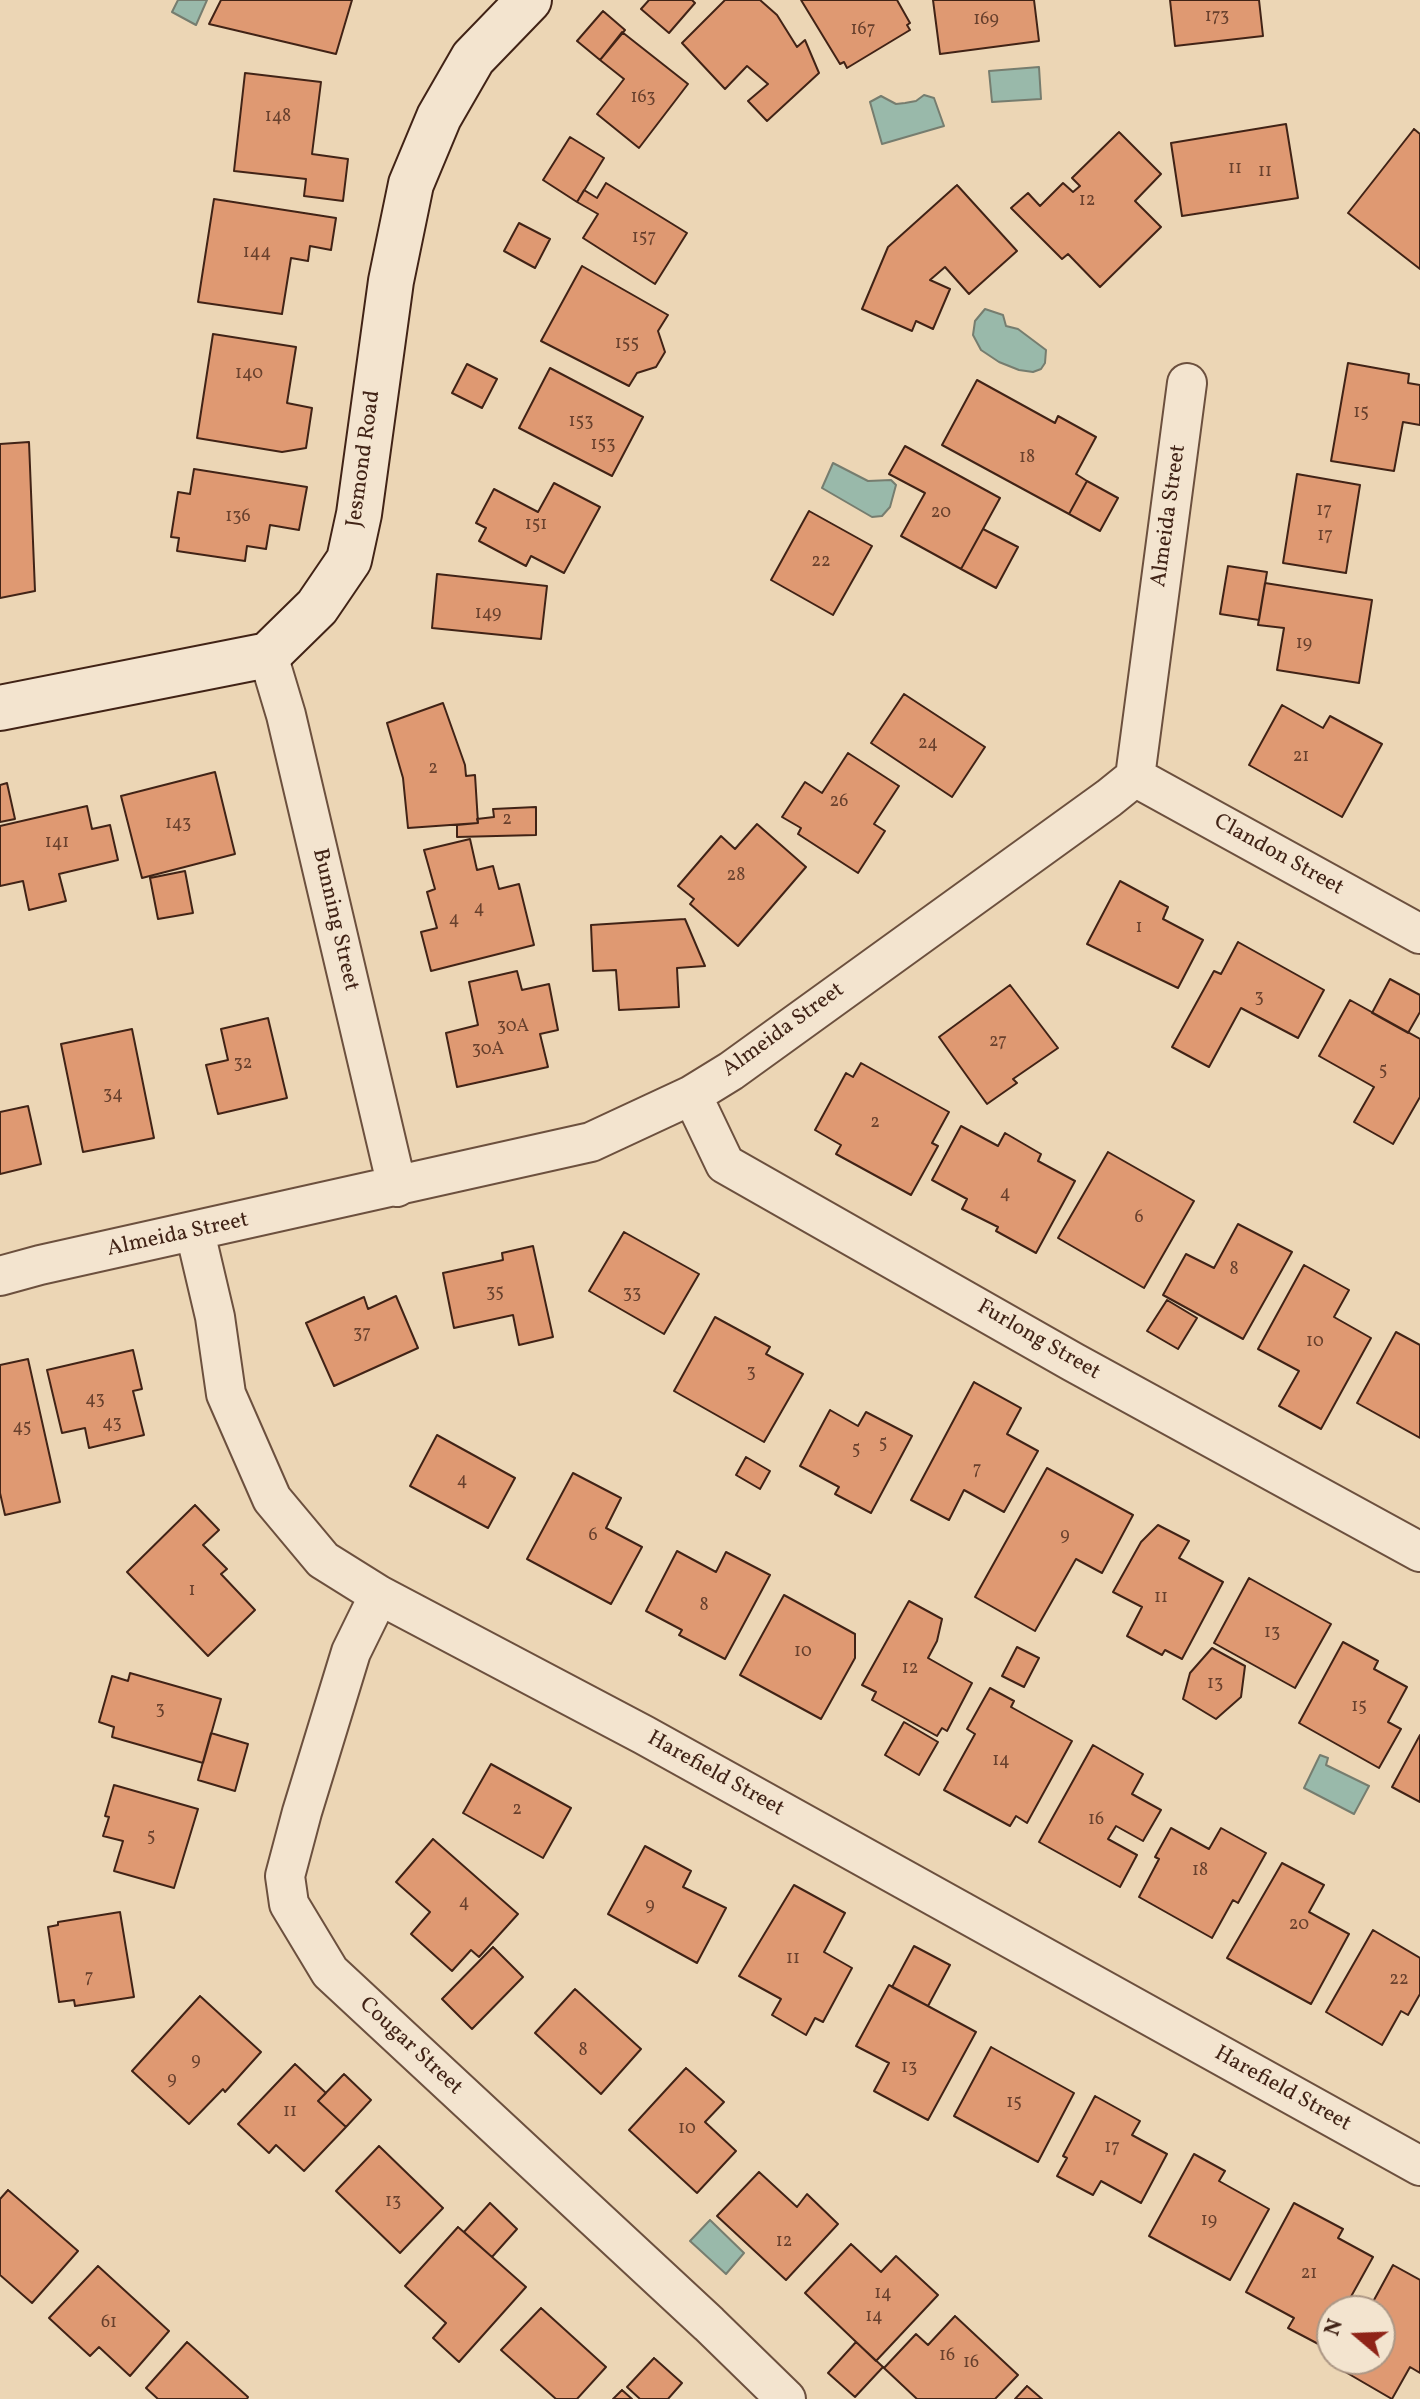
<!DOCTYPE html>
<html>
<head>
<meta charset="utf-8">
<style>
  body { margin:0 }
  #map { position:relative; width:1420px; height:2399px; overflow:hidden; background:#ecd6b5; font-family:Vollkorn,serif }
  canvas { display:block }
  .north { position:absolute; left:1316px; top:2295px; width:80px; height:80px; box-sizing:border-box; background:#f3e4cf; border:2px solid #ac9785; border-radius:50%; rotate:289deg; font-size:22px; font-weight:700; line-height:32px; text-align:center; color:#412316 }
  .north::after { content:''; display:block; margin:auto; width:28px; height:36px; background:#8f2418; clip-path:polygon(50% 0,100% 100%,50% 72%,0 100%) }
</style>
</head>
<body>
<div id="map">
<canvas width="1420" height="2399"></canvas>
<div class="north">N</div>
</div>
<script>
const c = document.querySelector('canvas').getContext('2d');
c.lineJoin = 'round';
function fillPath(path, color) {
  c.fillStyle = color;
  c.fill(path, 'evenodd');
}
function poly(rows) {
  const path = new Path2D();
  for (const r of rows) {
    path.moveTo(r[0], r[1]);
    for (let i = 2; i < r.length; i += 2) path.lineTo(r[i], r[i + 1]);
  }
  return path;
}
function strokePath(path, color, width, dash) {
  c.strokeStyle = color;
  c.lineWidth = width;
  c.lineCap = dash ? 'butt' : 'round';
  c.setLineDash(dash || []);
  c.stroke(path);
}
function label(font, color, halo, rows, align = 'center') {
  c.font = font + ' Vollkorn,serif';
  c.lineWidth = 6;
  c.setLineDash([]);
  c.textBaseline = 'middle';
  c.strokeStyle = halo;
  c.fillStyle = color;
  for (const [text, x, y, turn = 0] of rows) {
    c.save();
    c.translate(x, y);
    c.rotate((+turn || 0) * Math.PI / 180);
    c.textAlign = isNaN(turn) ? turn : align;
    if (halo) c.strokeText(text, 0, 0);
    c.fillText(text, 0, 0);
    c.restore();
  }
}
const water = poly([
  [178,0,207,0,196,25,172,12,178,0],
  [1039,67,1041,99,992,102,989,71,1039,67],
  [924,95,934,98,944,126,882,144,870,102,881,96,896,104,905,103,916,101,924,95],
  [985,309,1003,315,1006,326,1018,329,1046,350,1045,363,1041,369,1033,372,1019,370,999,362,981,350,973,335,975,321,985,309],
  [833,463,868,481,891,480,896,485,890,507,882,516,872,517,822,488,833,463],
  [1320,1755,1328,1758,1326,1765,1369,1786,1354,1814,1304,1788,1320,1755],
  [710,2220,744,2253,726,2274,690,2241,710,2220]
]);
const building = poly([
  [221,0,352,0,336,54,209,24,221,0],
  [649,0,692,0,695,3,669,33,641,9,649,0],
  [725,0,760,0,777,15,797,47,805,40,819,73,767,121,748,101,768,84,747,66,725,89,682,43,725,0],
  [801,0,897,0,910,23,907,25,910,30,847,68,844,62,840,64,801,0],
  [933,0,1034,0,1039,41,940,54,933,0],
  [1170,0,1259,0,1263,36,1175,46,1170,0],
  [603,11,625,30,600,60,577,41,603,11],
  [622,32,688,84,639,148,597,114,624,79,600,60,622,32],
  [245,73,321,82,312,154,348,159,343,201,304,196,306,179,234,171,245,73],
  [1286,124,1298,198,1182,216,1171,143,1286,124],
  [1414,129,1420,134,1420,269,1348,213,1414,129],
  [1119,132,1161,174,1135,201,1161,227,1100,287,1068,254,1062,259,1011,208,1028,193,1040,206,1063,183,1073,192,1080,186,1072,178,1119,132],
  [570,137,604,158,577,202,543,180,570,137],
  [606,183,687,233,655,284,583,238,598,214,577,202,584,190,597,198,606,183],
  [957,185,1017,251,969,294,945,267,930,280,950,289,933,329,916,321,912,331,862,309,888,247,957,185],
  [214,199,336,218,331,250,310,246,308,261,291,258,282,314,198,302,214,199],
  [519,223,550,239,535,268,504,251,519,223],
  [582,266,668,315,658,331,665,352,656,367,637,373,629,386,541,341,582,266],
  [213,334,296,347,287,403,312,408,306,448,282,452,197,438,213,334],
  [1348,363,1409,374,1408,383,1420,385,1420,425,1403,422,1394,471,1331,461,1348,363],
  [467,364,497,379,482,408,452,393,467,364],
  [550,368,643,417,612,476,519,428,550,368],
  [977,380,1055,423,1058,416,1096,437,1076,474,1087,481,1069,514,942,445,977,380],
  [29,442,35,591,0,598,0,444,29,442],
  [905,446,1000,498,961,569,901,536,925,493,889,474,905,446],
  [194,469,307,487,299,530,270,525,266,549,247,546,245,561,177,551,179,538,171,537,178,492,190,494,194,469],
  [1297,474,1360,485,1346,573,1283,563,1297,474],
  [1087,481,1118,498,1100,531,1069,514,1087,481],
  [554,483,600,507,564,573,531,556,526,566,479,541,486,528,476,523,494,489,538,512,554,483],
  [809,511,872,546,833,615,771,580,809,511],
  [983,529,1018,547,996,588,961,569,983,529],
  [1228,566,1267,572,1259,620,1220,614,1228,566],
  [437,574,547,586,541,639,432,628,437,574],
  [1265,583,1372,600,1359,683,1277,670,1284,628,1258,625,1265,583],
  [904,694,985,747,952,797,871,743,904,694],
  [443,703,465,765,466,776,475,775,478,823,408,828,403,778,387,723,443,703],
  [1282,705,1323,728,1330,716,1382,744,1342,817,1249,765,1282,705],
  [848,753,899,786,874,824,885,831,858,873,798,834,801,828,782,817,805,782,822,793,848,753],
  [215,772,235,854,142,878,121,796,215,772],
  [7,783,15,819,0,822,0,785,7,783],
  [87,806,92,829,110,825,118,860,59,874,66,901,29,910,23,881,0,886,0,826,87,806],
  [536,807,536,835,457,837,457,825,478,823,477,819,494,817,493,809,536,807],
  [757,824,806,867,738,946,690,904,694,899,678,886,721,836,735,849,757,824],
  [470,839,477,870,493,866,499,889,519,884,534,945,431,971,421,932,437,928,427,892,435,889,424,850,470,839],
  [185,871,193,913,158,919,150,878,185,871],
  [1120,881,1168,907,1163,919,1203,940,1178,988,1087,944,1120,881],
  [685,919,705,966,677,968,679,1007,619,1010,616,970,593,971,591,925,685,919],
  [1238,942,1324,990,1298,1038,1241,1008,1209,1067,1172,1047,1214,971,1221,974,1238,942],
  [517,971,522,990,549,984,558,1030,540,1034,548,1067,457,1087,446,1033,478,1025,469,982,517,971],
  [1390,979,1420,995,1420,1012,1408,1033,1372,1013,1390,979],
  [1010,985,1058,1048,1013,1079,1017,1083,987,1104,939,1037,1010,985],
  [1350,1000,1420,1039,1420,1097,1393,1144,1354,1122,1374,1087,1319,1056,1350,1000],
  [268,1018,287,1098,218,1114,206,1065,228,1060,221,1029,268,1018],
  [132,1029,154,1138,83,1152,61,1044,132,1029],
  [861,1063,949,1112,932,1143,938,1146,911,1195,836,1154,841,1145,815,1130,846,1073,853,1077,861,1063],
  [28,1106,41,1164,0,1174,0,1112,28,1106],
  [961,1126,998,1146,1005,1133,1041,1154,1038,1161,1075,1181,1036,1253,996,1231,998,1227,962,1209,967,1199,932,1180,961,1126],
  [1108,1152,1194,1201,1144,1288,1058,1238,1108,1152],
  [1238,1224,1292,1252,1243,1339,1163,1295,1186,1254,1214,1268,1238,1224],
  [624,1232,699,1274,664,1334,589,1291,624,1232],
  [533,1246,553,1337,519,1345,513,1315,454,1328,443,1273,503,1260,502,1253,533,1246],
  [1304,1265,1349,1290,1334,1317,1371,1338,1321,1429,1279,1406,1299,1371,1258,1349,1304,1265],
  [396,1296,418,1348,334,1386,306,1323,364,1297,368,1309,396,1296],
  [1167,1300,1197,1318,1178,1349,1147,1331,1167,1300],
  [715,1317,770,1347,766,1354,803,1374,764,1442,674,1391,715,1317],
  [1396,1332,1420,1345,1420,1438,1357,1403,1396,1332],
  [133,1350,142,1389,133,1391,144,1435,89,1448,85,1428,62,1433,47,1370,133,1350],
  [28,1359,60,1502,5,1515,0,1493,0,1365,28,1359],
  [974,1382,1021,1408,1007,1434,1038,1451,1004,1512,964,1490,949,1520,911,1500,974,1382],
  [830,1410,858,1426,866,1412,912,1436,871,1513,835,1494,839,1487,800,1466,830,1410],
  [437,1435,515,1478,488,1528,410,1486,437,1435],
  [746,1457,770,1471,760,1489,736,1475,746,1457],
  [1047,1468,1133,1515,1102,1573,1076,1559,1035,1631,975,1597,1047,1468],
  [573,1473,621,1498,606,1528,642,1547,611,1604,527,1559,573,1473],
  [195,1505,219,1530,203,1545,227,1569,221,1574,255,1610,208,1656,127,1572,195,1505],
  [1158,1525,1189,1541,1179,1558,1223,1582,1182,1659,1165,1650,1162,1655,1127,1636,1142,1607,1113,1592,1141,1542,1158,1525],
  [677,1551,716,1572,726,1552,770,1575,725,1659,679,1635,682,1630,646,1611,677,1551],
  [1249,1578,1331,1624,1295,1688,1214,1643,1249,1578],
  [784,1595,855,1634,855,1658,821,1719,740,1675,784,1595],
  [909,1601,942,1619,937,1641,928,1658,972,1683,947,1731,942,1728,937,1736,872,1700,876,1692,862,1685,909,1601],
  [1343,1642,1378,1661,1374,1669,1407,1687,1388,1722,1401,1729,1379,1768,1299,1723,1343,1642],
  [1017,1647,1039,1658,1024,1687,1002,1676,1017,1647],
  [1212,1648,1245,1666,1241,1697,1216,1719,1183,1699,1190,1673,1212,1648],
  [130,1673,221,1699,203,1763,112,1737,114,1727,99,1722,112,1676,128,1681,130,1673],
  [990,1688,1014,1701,1011,1707,1072,1741,1027,1823,1016,1816,1010,1826,944,1790,975,1734,967,1729,990,1688],
  [904,1722,938,1742,919,1775,885,1755,904,1722],
  [211,1733,248,1744,235,1791,198,1780,211,1733],
  [1420,1735,1420,1802,1392,1787,1420,1735],
  [1093,1745,1143,1774,1132,1794,1161,1810,1143,1841,1116,1826,1108,1839,1137,1855,1120,1887,1039,1842,1093,1745],
  [491,1764,571,1808,543,1858,463,1813,491,1764],
  [114,1785,198,1809,174,1888,114,1871,123,1841,103,1836,109,1817,105,1816,114,1785],
  [1171,1828,1209,1849,1221,1828,1266,1853,1238,1903,1233,1900,1212,1938,1139,1897,1159,1859,1155,1857,1171,1828],
  [433,1839,518,1914,479,1957,471,1950,452,1971,411,1934,430,1912,396,1882,433,1839],
  [645,1846,691,1871,683,1887,726,1908,697,1963,608,1914,645,1846],
  [1282,1863,1324,1885,1309,1912,1349,1934,1311,2004,1227,1958,1282,1863],
  [794,1885,845,1913,824,1952,852,1968,823,2022,815,2018,806,2035,772,2015,781,1999,739,1976,794,1885],
  [120,1912,134,1997,75,2006,74,2000,59,2002,48,1927,58,1925,58,1922,120,1912],
  [1373,1930,1420,1958,1420,1994,1408,2015,1401,2011,1382,2045,1326,2012,1373,1930],
  [914,1946,950,1965,928,2006,892,1987,914,1946],
  [493,1947,523,1977,472,2029,442,1999,493,1947],
  [889,1985,976,2032,928,2120,874,2091,889,2063,856,2046,889,1985],
  [575,1989,641,2049,601,2094,535,2033,575,1989],
  [200,1996,261,2052,225,2092,223,2089,189,2124,132,2071,200,1996],
  [991,2047,1074,2093,1038,2162,954,2116,991,2047],
  [295,2064,326,2093,318,2101,346,2127,304,2171,276,2145,269,2153,238,2124,295,2064],
  [686,2068,724,2102,705,2122,736,2151,697,2193,629,2130,686,2068],
  [344,2074,371,2100,346,2127,318,2101,344,2074],
  [1095,2096,1140,2121,1132,2135,1167,2154,1141,2203,1101,2181,1093,2195,1057,2176,1067,2158,1063,2156,1095,2096],
  [379,2146,443,2208,400,2253,336,2191,379,2146],
  [1194,2154,1225,2171,1219,2181,1269,2209,1230,2280,1149,2236,1194,2154],
  [759,2172,797,2207,807,2194,838,2224,786,2280,717,2216,759,2172],
  [8,2190,78,2251,32,2303,0,2275,0,2199,8,2190],
  [490,2203,517,2229,492,2257,464,2232,490,2203],
  [1294,2203,1343,2229,1338,2238,1373,2257,1343,2311,1332,2311,1332,2332,1324,2347,1288,2328,1294,2318,1246,2292,1294,2203],
  [458,2227,526,2287,459,2362,433,2338,446,2323,405,2286,458,2227],
  [851,2244,881,2272,896,2256,938,2295,876,2361,805,2293,851,2244],
  [1393,2265,1420,2280,1420,2373,1410,2367,1392,2399,1342,2370,1348,2359,1380,2359,1380,2311,1368,2311,1393,2265],
  [98,2266,169,2331,130,2376,99,2347,90,2356,49,2318,98,2266],
  [541,2308,606,2367,577,2399,556,2399,501,2350,541,2308],
  [955,2316,1018,2375,995,2399,917,2399,884,2368,916,2334,928,2345,955,2316],
  [187,2342,248,2397,247,2399,158,2399,146,2388,187,2342],
  [856,2342,883,2367,855,2397,828,2373,856,2342],
  [654,2358,682,2383,668,2399,640,2399,627,2387,654,2358],
  [1027,2386,1042,2399,1015,2399,1027,2386],
  [622,2390,632,2399,613,2399,622,2390]
]);
const street = poly([
  [268,655,286,715,397,1187],
  [1135,777,1420,934],
  [692,1095,725,1164,1073,1362,1420,1552],
  [195,1232,215,1317,226,1394,272,1499,323,1560,379,1595,644,1735,1420,2166],
  [0,1276,40,1265,591,1142,692,1095,731,1071,1109,798,1135,777,1187,383],
  [379,1595,351,1652,302,1812,285,1876,289,1904,330,1972,709,2324,786,2399]
]);
const secondary = poly([
  [0,708,268,655,317,607,349,560,359,514,391,281,411,184,439,117,473,58,529,0]
]);
const numberNames = [
  ["173",1217,18],
  ["169",986,21],
  ["167",863,31],
  ["163",643,99],
  ["148",278,118],
  ["11",1235,170],
  ["11",1265,173],
  ["12",1087,202],
  ["157",644,239],
  ["144",257,254],
  ["155",627,345],
  ["140",249,375],
  ["15",1361,414],
  ["153",581,423],
  ["153",603,446],
  ["18",1027,459],
  ["17",1324,512],
  ["20",941,514],
  ["136",238,518],
  ["151",536,526],
  ["17",1325,537],
  ["22",821,563],
  ["149",488,615],
  ["19",1304,645],
  ["24",928,745],
  ["21",1301,758],
  ["2",433,770],
  ["26",839,803],
  ["2",507,821],
  ["143",178,825],
  ["141",57,844],
  ["28",736,877],
  ["4",479,910],
  ["4",454,921],
  ["1",1139,929],
  ["3",1259,999],
  ["30A",513,1028],
  ["27",998,1043],
  ["30A",488,1051],
  ["32",243,1065],
  ["5",1383,1072],
  ["34",113,1096],
  ["2",875,1124],
  ["4",1005,1195],
  ["6",1139,1219],
  ["8",1234,1271],
  ["35",495,1294],
  ["33",632,1295],
  ["37",362,1335],
  ["10",1315,1343],
  ["3",751,1374],
  ["43",95,1401],
  ["43",112,1425],
  ["45",22,1429],
  ["5",883,1445],
  ["5",856,1451],
  ["7",977,1471],
  ["4",462,1482],
  ["6",593,1537],
  ["9",1065,1537],
  ["1",192,1592],
  ["11",1161,1599],
  ["8",704,1607],
  ["13",1272,1634],
  ["10",803,1653],
  ["12",910,1670],
  ["13",1215,1685],
  ["15",1359,1708],
  ["3",160,1711],
  ["14",1001,1762],
  ["2",517,1811],
  ["16",1096,1821],
  ["5",151,1838],
  ["18",1200,1872],
  ["4",464,1904],
  ["9",650,1907],
  ["20",1299,1926],
  ["11",793,1960],
  ["7",89,1979],
  ["22",1399,1981],
  ["8",583,2052],
  ["9",196,2062],
  ["13",909,2069],
  ["9",172,2081],
  ["15",1014,2104],
  ["11",290,2113],
  ["10",687,2130],
  ["17",1112,2149],
  ["13",393,2203],
  ["19",1209,2222],
  ["12",784,2243],
  ["21",1309,2275],
  ["14",883,2295],
  ["14",874,2318],
  ["61",109,2324],
  ["16",947,2357],
  ["16",971,2364]
];
const streetNames = [
  ["Jesmond Road",365,459,-82],
  ["Almeida Street",1170,516,-82],
  ["Clandon Street",1278,856,29],
  ["Bunning Street",334,920,77],
  ["Almeida Street",784,1031,-36],
  ["Almeida Street",178,1236,-12],
  ["Furlong Street",1038,1341,30],
  ["Harefield Street",715,1775,29],
  ["Cougar Street",410,2047,43],
  ["Harefield Street",1282,2090,29]
];
fillPath(water, '#99b9aa');
strokePath(water, '#767d6f', 2);
fillPath(building, '#df9972');
strokePath(building, '#412316', 2);
strokePath(street, '#6c503e', 42);
strokePath(secondary, '#412316', 48);
strokePath(street, '#f3e4cf', 38);
strokePath(secondary, '#f3e4cf', 44);
label('18px', '#68402d', null, numberNames);
label('22px', '#412316', '#f3e4cf', streetNames);
</script>
</body>
</html>
